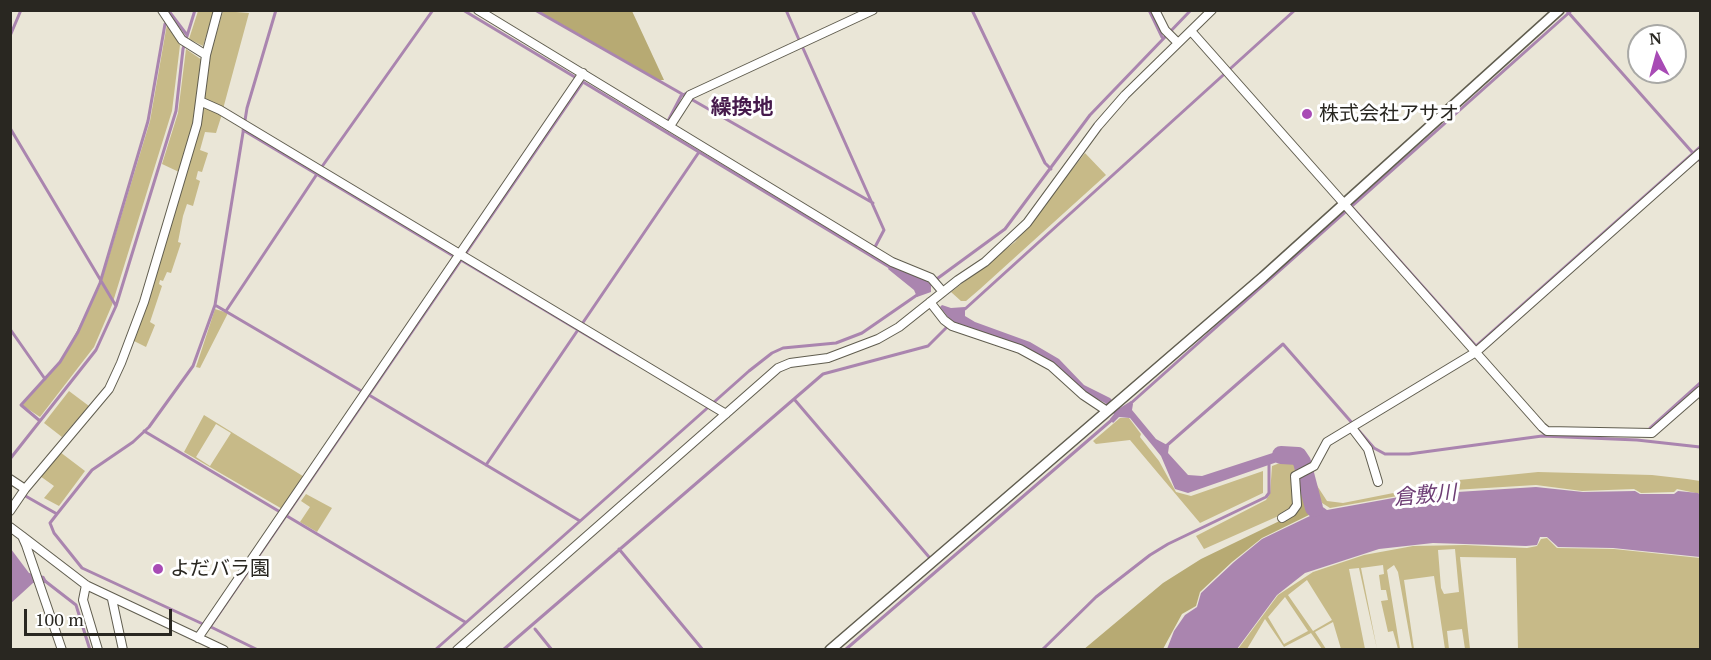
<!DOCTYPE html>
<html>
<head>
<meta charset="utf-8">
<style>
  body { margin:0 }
  #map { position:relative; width:1711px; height:660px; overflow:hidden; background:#eae6d7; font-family:"PT Serif",serif }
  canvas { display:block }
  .frame { position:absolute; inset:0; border:12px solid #292721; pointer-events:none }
  .north { position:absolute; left:1627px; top:24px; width:60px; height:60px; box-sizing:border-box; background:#fff; border:2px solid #a9a9a6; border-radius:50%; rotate:354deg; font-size:16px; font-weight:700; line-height:24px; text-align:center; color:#292721 }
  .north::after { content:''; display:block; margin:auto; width:21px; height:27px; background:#a84bb5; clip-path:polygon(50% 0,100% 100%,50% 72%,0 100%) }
  .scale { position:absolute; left:24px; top:609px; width:148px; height:27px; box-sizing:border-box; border:3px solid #292721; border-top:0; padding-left:8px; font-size:18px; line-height:21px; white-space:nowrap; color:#292721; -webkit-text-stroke:4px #fff; paint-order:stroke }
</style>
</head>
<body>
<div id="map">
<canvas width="1711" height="660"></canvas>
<div class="frame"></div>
<div class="north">N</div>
<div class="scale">100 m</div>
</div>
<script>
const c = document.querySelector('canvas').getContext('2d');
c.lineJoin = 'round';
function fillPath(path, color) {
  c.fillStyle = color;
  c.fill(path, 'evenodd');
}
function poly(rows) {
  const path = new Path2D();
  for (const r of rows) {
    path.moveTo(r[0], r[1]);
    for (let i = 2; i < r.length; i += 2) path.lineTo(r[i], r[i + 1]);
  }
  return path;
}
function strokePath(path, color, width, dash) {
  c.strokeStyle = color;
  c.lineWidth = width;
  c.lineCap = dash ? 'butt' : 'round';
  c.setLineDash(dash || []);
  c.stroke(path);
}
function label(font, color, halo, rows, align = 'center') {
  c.font = font + ' "PT Serif","Noto Sans JP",serif';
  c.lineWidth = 6;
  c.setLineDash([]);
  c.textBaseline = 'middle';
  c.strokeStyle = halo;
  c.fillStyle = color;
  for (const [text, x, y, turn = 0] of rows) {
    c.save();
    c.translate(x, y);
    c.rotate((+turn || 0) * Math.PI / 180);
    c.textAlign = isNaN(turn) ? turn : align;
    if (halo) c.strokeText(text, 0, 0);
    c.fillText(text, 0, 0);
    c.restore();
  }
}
const green = poly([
  [198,11,214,11,203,46,189,39],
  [223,11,249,13,223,109,204,100,211,52],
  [167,24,180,45,172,111,112,305,94,347,40,417,22,405,63,358,100,286,150,121],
  [186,49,202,60,194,119,179,172,162,164,178,113],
  [205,106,222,114,216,133,205,132,200,150,208,153,202,172,198,171,196,179,200,181,193,206,187,204,183,216,178,242,181,243,171,273,167,272,163,281,160,280,159,284,162,286,150,322,155,325,146,347,132,340],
  [1085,153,1106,175,980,289,966,301,961,301,951,292,1015,242],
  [215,309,228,313,200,368,196,367],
  [69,391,89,406,62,437,44,423],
  [204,415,306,478,284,510,184,452],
  [216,424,231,433,210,466,196,457],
  [1120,418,1129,418,1141,434,1140,437,1159,461,1176,492,1191,496,1263,471,1263,493,1200,523,1130,440,1096,444,1093,441],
  [60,452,85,471,59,506,44,498,54,486,40,476],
  [1285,461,1297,463,1299,470,1292,510,1204,549,1196,536,1266,500,1270,494,1272,466],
  [1538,472,1652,475,1687,479,1700,481,1700,494,1677,489,1674,492,1641,493,1634,489,1582,491,1536,485,1420,492,1330,508,1322,503,1313,485,1316,484,1327,501,1343,503,1459,480],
  [306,494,332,508,317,532,300,522,310,507,301,501],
  [1547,538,1557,548,1614,549,1700,558,1700,649,1518,649,1516,558,1460,557,1470,649,1465,649,1462,629,1447,631,1449,649,1445,649,1434,576,1404,580,1414,649,1412,649,1398,572,1394,565,1387,570,1400,649,1398,649,1393,631,1388,632,1381,601,1388,600,1386,590,1381,590,1379,575,1384,574,1383,565,1361,568,1377,649,1359,568,1349,569,1365,649,1341,649,1333,622,1315,632,1326,649,1322,649,1311,633,1284,647,1265,619,1247,649,1238,649,1278,595,1313,572,1364,555,1413,546,1465,545,1527,548,1537,546,1541,539],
  [1455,549,1459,592,1444,594,1441,588,1438,550],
  [1307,580,1332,620,1313,631,1288,595],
  [1285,597,1308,631,1284,644,1268,617]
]);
const forest = poly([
  [538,11,632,11,664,80,659,80],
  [1302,485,1311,514,1262,538,1232,562,1200,592,1196,606,1182,614,1163,649,1083,650,1163,583,1201,559,1296,513,1301,507,1299,490]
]);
const water = poly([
  [890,266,927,281,931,285,931,292,917,297,914,290,888,269],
  [942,305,951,308,965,307,965,316,975,322,1030,342,1059,359,1084,385,1110,398,1120,408,1131,401,1133,404,1132,410,1156,439,1169,446,1168,453,1188,475,1202,476,1288,448,1300,452,1304,460,1300,463,1290,459,1283,460,1188,493,1175,489,1161,456,1130,418,1119,417,1113,423,1110,419,1114,414,1105,403,1082,391,1054,363,1027,348,951,321,940,307],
  [1311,485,1320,505,1327,510,1410,495,1536,487,1583,492,1635,491,1640,494,1674,494,1678,491,1698,493,1700,495,1700,557,1613,548,1558,547,1547,537,1540,537,1537,545,1526,546,1433,543,1379,549,1305,573,1277,595,1237,649,1167,649,1174,631,1185,615,1197,607,1201,593,1234,562,1262,539,1312,515,1304,491],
  [11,549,29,573,44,576,48,583,33,583,10,604]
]);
const stream = poly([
  [168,10,187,35],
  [463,10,578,79],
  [535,10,873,203],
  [786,10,800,42],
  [972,10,1045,163,1051,169],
  [1149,10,1162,37],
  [1567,11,1700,161],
  [10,36,21,10],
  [802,46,884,230,875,247],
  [583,82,891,268],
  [667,123,681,96,691,91],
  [10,128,116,306],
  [243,130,455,257],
  [321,168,433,10],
  [1351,206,1476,346,1700,147],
  [461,260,620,355],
  [934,281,1005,229,1090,115,1191,10],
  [215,305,363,392],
  [965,309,1295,10],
  [226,311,317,174],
  [10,329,45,379],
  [369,395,580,521],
  [794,399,929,557],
  [1130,404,1572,10],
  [40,421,21,405,60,362,78,332,100,283,148,121,165,24],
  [1650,428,1700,383],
  [144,431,465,622],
  [1165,447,1283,344,1374,448,1385,454,1409,454,1542,436,1637,440,1700,447],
  [10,459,96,350,116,306,176,111,183,49,195,10],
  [486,465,699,152],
  [22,494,57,514,50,523,54,533,82,568,205,625],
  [57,514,92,470,133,442,149,427,193,366,215,305,247,108,276,10],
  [619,549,703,650],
  [45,581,76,605,90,650],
  [210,627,583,82],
  [211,627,258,650],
  [535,629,552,650],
  [435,650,749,371,772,353,783,348,836,343,862,333,917,295],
  [503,650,823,374,928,346,950,324],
  [845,650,1114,418],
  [1042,650,1096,597,1150,555,1168,544,1266,497,1269,493,1269,461]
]);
const river = poly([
  [1281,455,1298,456,1302,462,1314,508]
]);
const minor = poly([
  [162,10,182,40,206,55],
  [478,10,892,262,931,278,943,292],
  [1155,10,1165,30,1178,43],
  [1191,31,1542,427,1547,431,1652,433,1700,391],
  [202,102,220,110,726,414],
  [670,126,690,95,873,10],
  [930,302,944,320,952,326,1020,349,1051,366,1083,395,1107,411],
  [1352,428,1368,449,1378,482],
  [10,479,25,489],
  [10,511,25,489,109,389,121,363,144,302,197,124,206,55,218,10],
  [1282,518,1292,512,1297,505,1295,476,1314,466,1327,442,1476,352,1700,153],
  [10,527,22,536,26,545,62,650],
  [22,536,86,585,224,650],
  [86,585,83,600,98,650],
  [112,599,123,650],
  [198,638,583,73],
  [457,650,778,368,790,363,828,358,878,339,899,327,958,280,985,262,1027,223,1098,126,1125,95,1212,10]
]);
const tertiary = poly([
  [830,650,1263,277,1559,10]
]);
const markers = [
  [1307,114,6,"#a84bb5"],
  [158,569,6,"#a84bb5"]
];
const poiNames = [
  ["株式会社アサオ",1319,114],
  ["よだバラ園",170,569]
];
const neighbourhoodNames = [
  ["繰換地",742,108]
];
const waterNames = [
  ["倉敷川",1425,496,-5]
];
fillPath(green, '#c7ba88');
fillPath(forest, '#b7aa73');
fillPath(water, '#aa85af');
strokePath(stream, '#aa85af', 3);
strokePath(river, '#aa85af', 18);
strokePath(minor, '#605d4f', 10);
strokePath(tertiary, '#605d4f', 12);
strokePath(minor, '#fff', 8);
strokePath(tertiary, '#fff', 9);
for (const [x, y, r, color] of markers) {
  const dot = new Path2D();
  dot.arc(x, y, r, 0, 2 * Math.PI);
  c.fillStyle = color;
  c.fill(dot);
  strokePath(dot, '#fff', 2);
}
label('20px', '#292721', '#fff', poiNames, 'left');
label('bold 21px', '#45194b', '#fff', neighbourhoodNames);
label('italic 21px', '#6e3e75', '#fff', waterNames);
</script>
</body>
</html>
